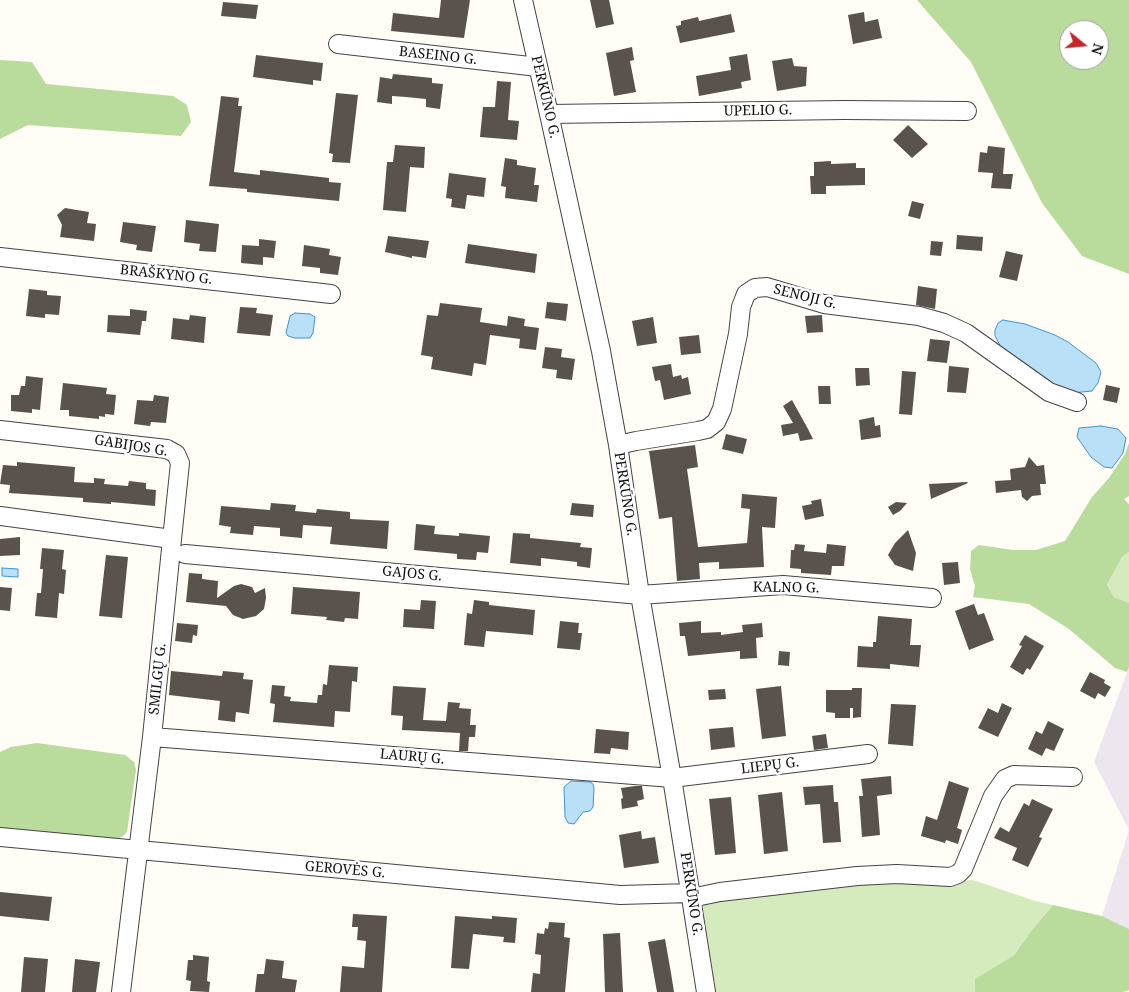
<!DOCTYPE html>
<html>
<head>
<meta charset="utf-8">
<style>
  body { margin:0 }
  #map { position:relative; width:1129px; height:992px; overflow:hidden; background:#fffdf5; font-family:"Noto Serif",serif }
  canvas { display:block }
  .north { position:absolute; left:1059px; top:20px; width:50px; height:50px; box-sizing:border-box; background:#fff; border:1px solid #a0a0a0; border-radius:50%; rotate:107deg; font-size:14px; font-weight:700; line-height:20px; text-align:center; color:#111 }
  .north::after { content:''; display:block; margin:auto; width:18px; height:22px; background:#c4262e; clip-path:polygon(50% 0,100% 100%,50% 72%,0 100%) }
</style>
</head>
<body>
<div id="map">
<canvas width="1129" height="992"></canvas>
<div class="north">N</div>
</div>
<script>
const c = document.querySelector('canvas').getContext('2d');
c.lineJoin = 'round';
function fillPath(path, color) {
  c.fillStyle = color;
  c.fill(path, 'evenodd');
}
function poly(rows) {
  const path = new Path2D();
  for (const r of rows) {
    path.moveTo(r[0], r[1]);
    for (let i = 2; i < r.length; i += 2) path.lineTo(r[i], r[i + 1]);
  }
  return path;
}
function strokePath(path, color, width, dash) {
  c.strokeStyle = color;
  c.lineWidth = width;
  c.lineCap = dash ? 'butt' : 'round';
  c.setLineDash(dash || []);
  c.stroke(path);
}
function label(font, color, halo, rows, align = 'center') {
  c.font = font + ' "Noto Serif",serif';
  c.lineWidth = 5;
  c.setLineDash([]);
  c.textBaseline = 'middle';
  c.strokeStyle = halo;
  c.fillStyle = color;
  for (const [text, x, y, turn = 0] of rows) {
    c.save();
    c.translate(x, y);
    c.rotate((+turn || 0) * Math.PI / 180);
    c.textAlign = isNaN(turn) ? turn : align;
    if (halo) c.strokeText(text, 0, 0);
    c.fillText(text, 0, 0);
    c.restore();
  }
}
const industrial = poly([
  [1129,667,1129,929,1102,916,1129,830,1094,762]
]);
const green = poly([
  [1129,552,1129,603,1114,597,1107,585,1122,557],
  [973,880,1035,901,1053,905,1032,930,1014,955,975,979,975,992,713,992,700,911,703,900,892,881,910,884]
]);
const forest = poly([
  [917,0,1129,0,1129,274,1082,256,1042,203,971,62],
  [1069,30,1099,30,1099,60,1069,60],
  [0,60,32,62,46,84,173,96,187,105,191,122,181,136,28,125,0,139],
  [1129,443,1129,496,1124,499,1129,504,1129,552,1122,557,1107,585,1114,597,1129,603,1129,667,1127,672,1115,668,1069,629,1029,604,973,597,975,586,970,569,971,551,979,545,1013,550,1036,550,1065,541,1092,497,1109,478,1125,454],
  [37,743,125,755,134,762,136,770,127,832,123,836,118,839,0,828,0,752,11,747],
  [1053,905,1102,916,1129,929,1129,990,1123,992,975,992,975,979,1014,955,1032,930]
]);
const water = poly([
  [295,313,310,314,315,317,313,333,310,338,295,338,288,336,286,333,290,316,295,313],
  [1003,320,1025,324,1055,335,1068,342,1096,363,1101,372,1098,383,1092,391,1072,393,1049,382,1002,349,995,336,995,330,998,323,1003,320],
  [1101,426,1118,429,1126,438,1123,453,1112,468,1104,467,1091,457,1077,437,1079,428,1101,426],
  [2,568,18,569,18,577,2,576,2,568],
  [571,781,590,782,593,784,594,788,593,807,590,811,583,812,574,824,568,823,565,817,564,787,571,781]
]);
const building = poly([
  [441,0,470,0,464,38,391,31,393,13,439,18],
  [590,0,609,0,614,24,596,28],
  [223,2,258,5,256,19,221,16],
  [864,12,865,22,878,19,882,38,853,44,848,15],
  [731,14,735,32,680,43,676,26,681,25,681,21,698,17,699,21],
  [632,47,634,60,630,61,636,92,614,96,606,53],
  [747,54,751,80,741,82,742,88,699,96,696,76,731,70,729,57],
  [256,55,323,63,321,81,313,80,313,85,253,77],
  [792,58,794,66,807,67,806,86,777,91,772,61],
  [393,74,432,78,432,83,443,84,440,109,426,107,426,99,406,97,392,96,392,104,377,102,380,77,392,79],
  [497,81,511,82,508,120,519,121,517,140,480,137,483,107,495,107],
  [336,93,358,95,350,163,332,162,333,154,329,153],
  [221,96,239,98,238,106,242,106,234,172,260,175,260,170,329,178,329,182,341,183,339,201,247,192,247,189,209,186],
  [908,125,928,144,912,158,893,140],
  [395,145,425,147,424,168,410,167,406,212,383,210,387,162,393,162],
  [988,146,1005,148,1003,174,1013,174,1011,189,991,188,993,173,978,172,980,152,987,153],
  [505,158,517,160,517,165,536,168,534,185,539,185,537,202,505,198,506,187,501,186],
  [831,161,831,164,856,163,856,168,865,168,865,185,826,186,826,194,811,194,810,176,814,176,814,162],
  [449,173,486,178,484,197,467,195,465,209,451,207,452,199,446,198],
  [912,201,924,204,920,219,908,216],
  [65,208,89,212,87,223,96,224,94,241,60,237,62,225,57,215],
  [186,220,219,224,216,252,199,251,200,244,184,242],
  [123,222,156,226,152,252,136,250,137,245,120,242],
  [957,235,983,237,982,251,956,249],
  [388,236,429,241,426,258,412,256,412,258,385,252],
  [259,239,276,241,274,258,263,257,263,265,241,263,242,245,259,246],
  [931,241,943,242,941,256,930,255],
  [468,244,537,254,535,273,465,263],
  [304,245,330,249,329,255,341,257,338,275,320,273,320,268,302,266],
  [1006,251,1023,255,1017,281,999,277],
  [918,286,937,289,935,309,916,305],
  [29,289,47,291,47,295,61,296,59,315,45,314,45,318,26,316],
  [547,302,568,304,566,321,545,318],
  [440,303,482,308,480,322,507,326,508,316,525,319,524,326,539,328,536,350,519,348,520,339,490,335,486,365,474,363,472,376,431,369,433,357,421,355,427,315,438,316],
  [240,307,257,308,256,313,273,315,270,336,237,333],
  [130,309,147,311,146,321,142,321,140,335,107,332,108,315,130,316],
  [190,315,206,317,204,343,171,339,173,318,189,320],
  [822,315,823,332,807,333,805,316],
  [653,317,657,343,637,346,632,321],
  [699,335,701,353,681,355,679,337],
  [930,339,950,341,947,363,927,361],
  [545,347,562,349,561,357,575,359,572,380,556,378,557,370,542,368],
  [671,364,673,377,681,375,682,379,688,377,691,394,664,400,660,380,655,381,652,367],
  [949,366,969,368,966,393,947,392],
  [855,368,869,368,870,385,856,386],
  [902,371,916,372,912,415,899,414],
  [26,376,43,378,40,410,32,409,32,413,11,411,11,395,19,395,21,386,25,386],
  [63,383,107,388,106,394,116,395,114,415,105,414,105,417,99,416,99,419,69,416,69,410,60,410],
  [1106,385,1120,388,1117,403,1103,400],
  [818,386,830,386,831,404,819,404],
  [154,395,169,397,166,423,151,422,150,426,134,424,137,400,153,401],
  [792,400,808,429,813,439,800,441,798,433,783,436,781,425,793,423,783,406],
  [874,417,875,426,880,425,881,437,861,440,859,420],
  [726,434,747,439,743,454,722,449],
  [695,445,698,467,687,469,698,547,747,543,750,509,741,508,742,494,777,497,775,528,762,527,764,567,719,569,719,562,699,563,700,579,677,581,672,517,659,519,649,451],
  [1029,457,1037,466,1044,465,1046,484,1040,484,1041,495,1032,496,1027,501,1022,497,1021,490,996,493,995,481,1011,480,1010,469,1025,467],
  [17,462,75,467,74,482,94,483,94,478,105,479,104,484,128,486,129,481,146,483,146,489,156,490,155,506,111,502,111,504,83,502,83,498,9,493,10,485,0,484,3,465,17,466],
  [967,482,968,483,931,499,929,484],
  [821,499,824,516,805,520,802,506,812,504,811,501],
  [896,502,907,503,900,511,893,515,888,507],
  [271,503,296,505,295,511,316,513,317,509,350,512,350,519,389,521,387,549,330,544,332,527,303,525,302,538,280,536,280,528,254,526,253,535,230,533,231,527,219,525,221,506,270,510],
  [572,503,594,505,593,517,570,515],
  [416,524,435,526,434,534,459,536,459,533,490,536,488,553,477,552,476,560,457,559,457,554,414,550],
  [908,530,916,553,913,571,895,565,888,555,895,543],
  [513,533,530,534,530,538,581,543,580,547,592,548,590,568,577,566,577,562,541,558,541,566,510,563],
  [20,537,20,555,0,556,0,539],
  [795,544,805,545,804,551,826,553,827,544,846,546,844,566,832,566,831,575,801,573,801,569,790,568,791,550,794,550],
  [42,548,64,550,62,569,66,570,64,594,59,593,57,618,35,616,37,593,41,593,43,569,40,569],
  [106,555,128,557,122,618,99,616],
  [958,562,960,583,944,585,942,563],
  [189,573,202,574,202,579,218,581,217,598,234,586,241,584,252,587,255,593,265,588,266,598,264,609,256,616,243,619,233,615,226,606,186,602],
  [0,587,12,588,10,611,0,610],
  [293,587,360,592,358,619,345,618,344,622,326,620,327,617,291,614],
  [421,600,436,601,434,629,403,627,404,609,420,610],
  [474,600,489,602,489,605,535,610,533,635,486,631,484,647,464,645,467,613,472,614],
  [974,604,978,615,984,613,994,640,969,650,955,611],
  [878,616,912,619,910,645,921,645,919,667,890,664,890,669,857,667,858,646,873,647,873,642,876,642],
  [560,621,579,623,578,633,582,633,580,650,557,648],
  [701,621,701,633,721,632,721,635,743,632,742,625,762,623,763,637,756,638,757,658,740,659,740,651,688,656,685,636,680,636,679,623],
  [177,623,198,625,197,636,193,635,192,643,175,641],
  [1025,635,1044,646,1030,670,1027,668,1023,675,1010,667,1022,646,1019,645],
  [779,651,790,652,789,666,778,665],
  [329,665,358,667,357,682,352,681,350,712,335,711,334,727,273,722,275,704,270,703,272,685,285,686,284,696,291,697,290,701,317,703,318,695,322,695,323,684,327,685],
  [171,671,222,676,223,671,244,673,243,679,253,680,249,714,236,712,235,722,218,720,220,701,169,695],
  [1090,672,1105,680,1104,683,1111,687,1105,697,1098,693,1095,699,1080,691],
  [393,686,426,688,423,720,446,721,448,702,460,703,459,708,471,709,470,725,476,725,475,737,469,737,468,751,459,751,460,733,402,730,403,716,391,715],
  [781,686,786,736,762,739,756,689],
  [852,688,862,688,861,717,853,718,853,708,850,708,850,718,835,718,835,713,826,712,826,690,852,690],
  [725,689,726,699,709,700,708,690],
  [1002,703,1012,708,998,737,978,728,988,708,998,713],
  [891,704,916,705,913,746,888,744],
  [1048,721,1064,729,1054,751,1046,748,1042,756,1028,749,1036,731,1042,734],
  [733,727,735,747,711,750,709,729],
  [596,729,629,732,628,750,611,748,610,754,594,753],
  [826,734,828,748,814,750,812,736],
  [891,776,892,794,877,796,880,835,862,837,859,796,863,796,861,779],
  [949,781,969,788,957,828,962,830,958,844,946,840,945,843,921,836,926,816,937,820],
  [833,785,834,802,838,802,841,842,823,843,820,804,805,805,803,787],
  [635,786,642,786,644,799,637,801,638,806,622,809,621,799,623,798,621,788],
  [782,792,788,851,764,854,758,795],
  [731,797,736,853,715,855,709,799],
  [1032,799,1053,809,1039,837,1042,838,1028,867,1012,860,1017,848,994,838,1000,827,1009,832,1024,803,1029,806],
  [641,831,642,839,655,837,659,863,624,868,619,835],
  [0,892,52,897,49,921,0,916],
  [353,914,387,916,382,992,340,992,342,966,364,968,366,941,357,940,358,927,352,927],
  [455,916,492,919,492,916,517,918,515,943,503,942,504,937,473,934,469,969,451,968],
  [549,922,565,923,564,937,570,938,565,992,531,992,533,973,540,974,541,955,535,954,537,933,544,934,545,928,548,929],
  [620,933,623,992,605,992,603,934],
  [665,939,671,973,674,992,657,992,648,942],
  [193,955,209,957,207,981,210,982,209,992,190,991,191,981,186,980,188,960,193,960],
  [24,957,48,959,45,992,21,992],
  [75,959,100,962,96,992,72,992],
  [266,959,284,961,282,978,297,980,295,992,255,992,257,974,264,974]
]);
const minor = poly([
  [523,0,549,114,601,351,618,445,640,595,672,778,706,992],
  [338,44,538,67],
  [549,114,844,110,967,111],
  [0,257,331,294],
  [0,430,167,449,176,454,180,463,172,539],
  [618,445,636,441,698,431,707,429,716,422,722,409,738,334,741,307,746,294,755,288,767,287,824,304,919,316,944,323,966,333,1049,392,1077,402],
  [0,516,172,539,152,737,121,992],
  [185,554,640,595,783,585,932,598],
  [152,737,672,778,868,754],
  [0,837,620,895,691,893],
  [691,898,720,892,857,876,897,874,950,877,958,874,963,869,993,796,1005,779,1014,775,1073,777]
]);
const streetNames = [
  ["BASEINO G.",438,56,6],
  ["PERKŪNO G.",545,97,77],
  ["UPELIO G.",758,111,-1],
  ["BRAŠKYNO G.",166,275,6],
  ["SENOJI G.",805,297,14],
  ["GABIJOS G.",131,446,9],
  ["PERKŪNO G.",625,494,81],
  ["GAJOS G.",412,574,5],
  ["KALNO G.",786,588,1],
  ["SMILGŲ G.",158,679,-84],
  ["LAURŲ G.",412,757,5],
  ["LIEPŲ G.",770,766,-7],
  ["GEROVĖS G.",345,870,5],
  ["PERKŪNO G.",691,894,81]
];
fillPath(industrial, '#eee6ef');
fillPath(green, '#d5ebbd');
fillPath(forest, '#b9dc9c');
fillPath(water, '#b9e0f7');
strokePath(water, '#3f96cf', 1);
fillPath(building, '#5a524d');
strokePath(minor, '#444', 20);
strokePath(minor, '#fff', 18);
label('14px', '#111', '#fff', streetNames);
</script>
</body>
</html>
